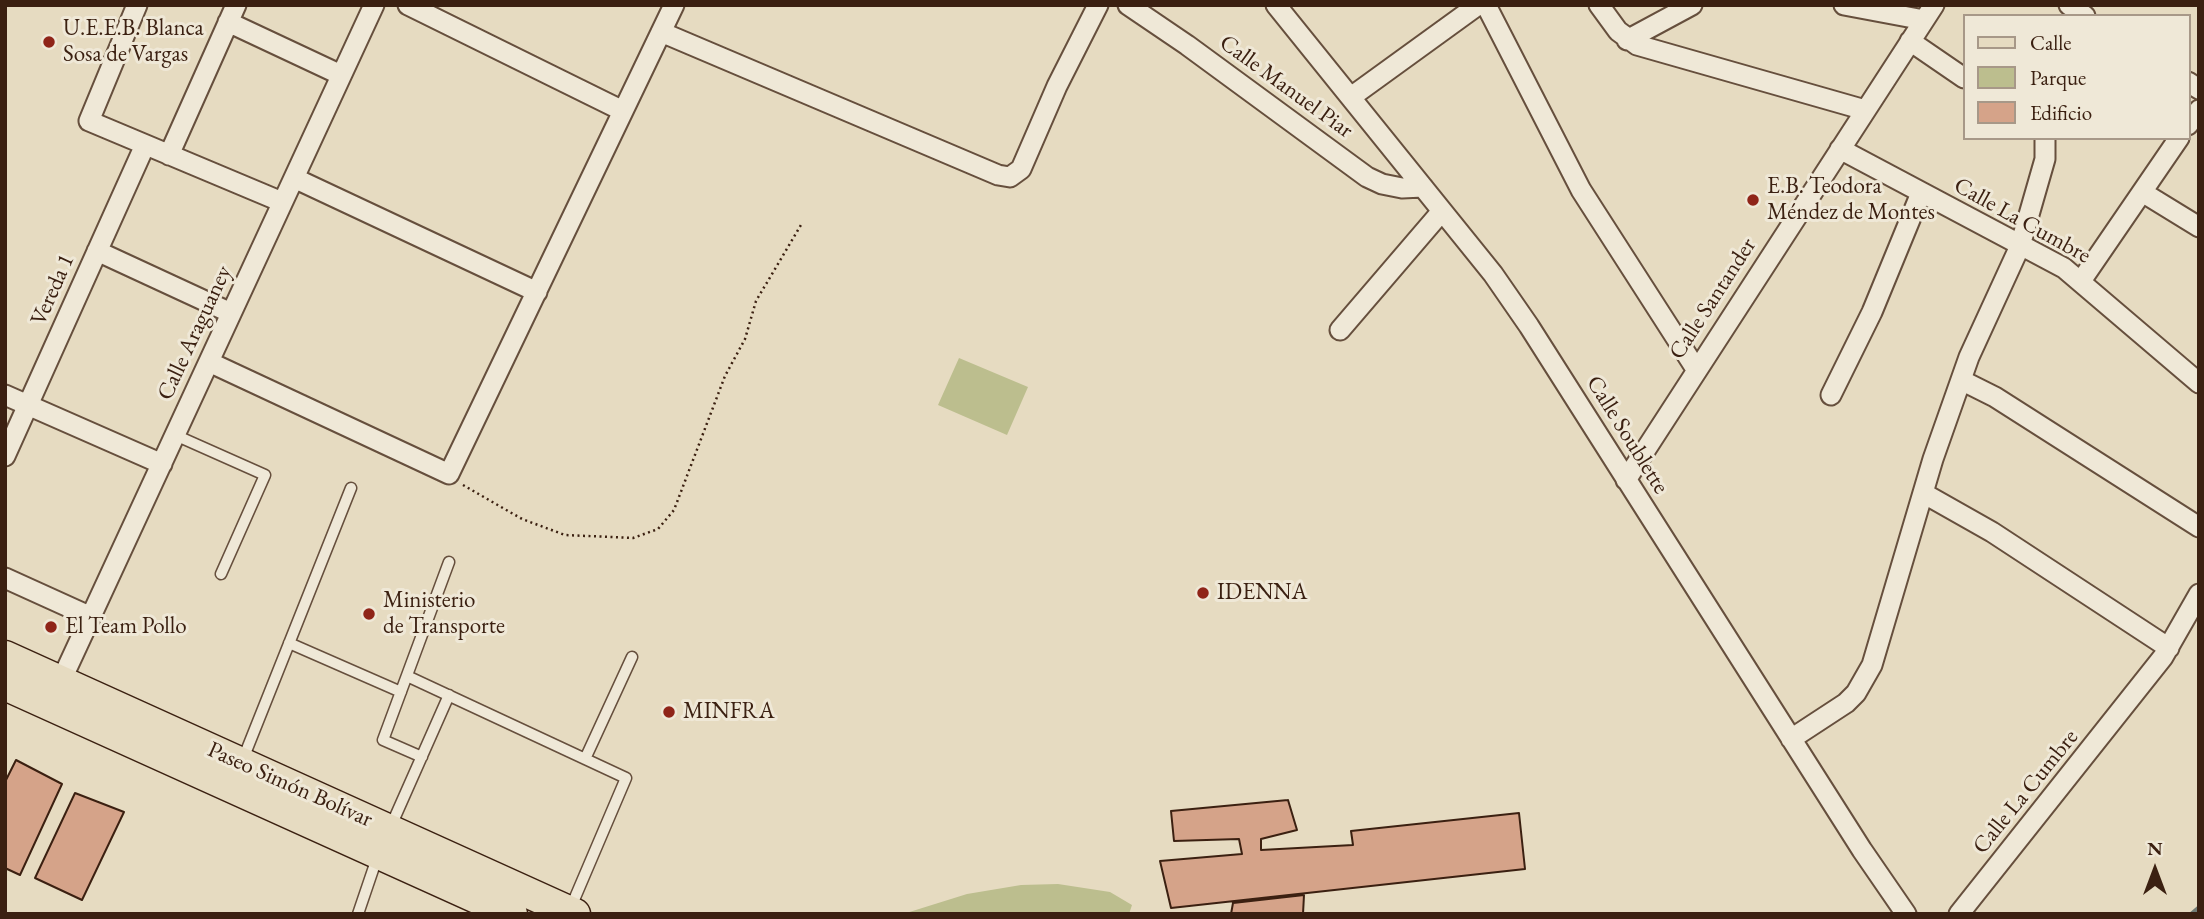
<!DOCTYPE html>
<html>
<head>
<meta charset="utf-8">
<style>
  body { margin:0 }
  #map { position:relative; width:2204px; height:919px; overflow:hidden; background:#e6dbc1; font-family:"EB Garamond",serif }
  canvas { display:block }
  .frame { position:absolute; inset:0; border:7px solid #3b2011; pointer-events:none }
  .legend { position:absolute; left:1963px; top:14px; width:228px; height:126px; box-sizing:border-box; background:#efe8d7; border:2px solid #a79888; margin:0; padding:9px 12px; list-style:none; font-size:21px; color:#3b2011 }
  .legend li { display:flex; align-items:center; gap:14px; height:35px }
  .legend b { width:35px; border:2px solid #a79888 }
  .north { position:absolute; left:2120px; top:835px; width:70px; height:70px; -webkit-text-stroke:5px #efe8d7; paint-order:stroke; rotate:0deg; font-size:19px; font-weight:700; line-height:28px; text-align:center; color:#3b2011 }
  .north::after { content:''; display:block; margin:auto; width:24px; height:32px; background:#3b2011; clip-path:polygon(50% 0,100% 100%,50% 72%,0 100%) }
</style>
</head>
<body>
<div id="map">
<canvas width="2204" height="919"></canvas>
<div class="frame"></div>
<ul class="legend">
<li><b style="height:9px;background:#e6dbc1"></b>Calle</li>
<li><b style="height:19px;background:#bcbe8e"></b>Parque</li>
<li><b style="height:19px;background:#d5a389"></b>Edificio</li>
</ul>
<div class="north">N</div>
</div>
<script>
const c = document.querySelector('canvas').getContext('2d');
c.lineJoin = 'round';
function fillPath(path, color) {
  c.fillStyle = color;
  c.fill(path, 'evenodd');
}
function poly(rows) {
  const path = new Path2D();
  for (const r of rows) {
    path.moveTo(r[0], r[1]);
    for (let i = 2; i < r.length; i += 2) path.lineTo(r[i], r[i + 1]);
  }
  return path;
}
function strokePath(path, color, width, dash) {
  c.strokeStyle = color;
  c.lineWidth = width;
  c.lineCap = dash ? 'butt' : 'round';
  c.setLineDash(dash || []);
  c.stroke(path);
}
function label(font, color, halo, rows, align = 'center') {
  c.font = font + ' "EB Garamond",serif';
  c.lineWidth = 6;
  c.setLineDash([]);
  c.textBaseline = 'middle';
  c.strokeStyle = halo;
  c.fillStyle = color;
  for (const [text, x, y, turn = 0] of rows) {
    c.save();
    c.translate(x, y);
    c.rotate((+turn || 0) * Math.PI / 180);
    c.textAlign = isNaN(turn) ? turn : align;
    if (halo) c.strokeText(text, 0, 0);
    c.fillText(text, 0, 0);
    c.restore();
  }
}
const green = poly([
  [959,358,1028,387,1007,435,938,405],
  [1058,884,1110,892,1132,905,1129,914,903,914,967,894,1021,885]
]);
const stream = poly([
  [2192,914,2199,908]
]);
const building = poly([
  [16,760,62,784,20,875,5,868,5,782,16,760],
  [75,793,124,812,82,900,35,878,75,793],
  [1288,800,1297,830,1261,839,1261,850,1353,845,1351,831,1519,813,1525,869,1171,908,1160,861,1242,854,1239,839,1174,841,1171,811,1288,800],
  [1304,895,1303,914,1231,914,1233,903,1304,895]
]);
const path = poly([
  [463,485,522,519,565,535,633,538,658,529,674,510,725,376,745,339,756,301,801,225]
]);
const lane = poly([
  [175,435,265,475,221,574],
  [289,643,401,692],
  [407,676,626,778,571,907],
  [422,757,383,740,449,562],
  [243,759,351,488],
  [585,759,632,657],
  [391,826,449,695],
  [358,914,377,858]
]);
const street = poly([
  [137,5,89,121,282,202],
  [408,5,623,111],
  [1128,5,1187,45,1367,177,1382,184,1402,188,1423,187],
  [1276,5,1493,274,1529,326,1862,850,1906,914],
  [1486,5,1581,190,1696,369],
  [1599,5,1618,31,1637,45,1865,110],
  [1844,5,1924,20],
  [2069,5,2085,16],
  [228,22,341,75],
  [661,32,998,175,1010,177,1021,169,1057,86,1098,5],
  [1627,40,1692,5],
  [1910,41,1964,78],
  [2188,82,2199,89],
  [1351,97,1478,5],
  [2188,125,2199,110],
  [1840,149,2064,268,2199,383],
  [169,155,236,5],
  [294,178,537,292],
  [2142,192,2199,227],
  [97,251,231,313],
  [2081,281,2179,138],
  [1340,330,1442,211],
  [209,362,449,474,674,5],
  [1961,380,1995,397,2199,527],
  [5,395,162,464],
  [1831,395,1872,312,1921,193],
  [5,456,145,145],
  [1626,480,1934,5],
  [1923,493,1992,532,2169,648],
  [5,578,91,617],
  [61,681,374,5],
  [1791,739,1846,703,1856,693,1872,665,1933,459,1969,357,2020,246,2045,159,2045,138],
  [1959,914,2163,657,2199,594]
]);
const primary = poly([
  [5,656,575,914],
  [5,685,512,914]
]);
const markers = [
  [49,42,7,"#8f2418"],
  [1753,200,7,"#8f2418"],
  [1203,593,7,"#8f2418"],
  [369,614,7,"#8f2418"],
  [51,627,7,"#8f2418"],
  [669,712,7,"#8f2418"]
];
const poiNames = [
  ["U.E.E.B. Blanca",63,29],
  ["Sosa de Vargas",63,55],
  ["E.B. Teodora",1767,187],
  ["Méndez de Montes",1767,213],
  ["IDENNA",1217,593],
  ["Ministerio",383,601],
  ["de Transporte",383,627],
  ["El Team Pollo",65,627],
  ["MINFRA",683,712]
];
const streetNames = [
  ["Calle Manuel Piar",1286,87,36],
  ["Calle La Cumbre",2022,221,29],
  ["Vereda 1",53,290,-66],
  ["Calle Santander",1713,299,-57],
  ["Calle Araguaney",195,333,-65],
  ["Calle Soublette",1627,435,58],
  ["Paseo Simón Bolívar",290,785,24],
  ["Calle La Cumbre",2026,792,-51]
];
fillPath(green, '#bcbe8e');
strokePath(stream, '#727c75', 5);
fillPath(building, '#d5a389');
strokePath(building, '#3b2011', 2);
strokePath(lane, '#664f3d', 13);
strokePath(street, '#664f3d', 23);
strokePath(primary, '#3b2011', 33);
strokePath(path, '#3b2011', 2.5, [2, 3.5]);
strokePath(lane, '#efe8d7', 10);
strokePath(street, '#efe8d7', 19);
strokePath(primary, '#e6dbc1', 30);
for (const [x, y, r, color] of markers) {
  const dot = new Path2D();
  dot.arc(x, y, r, 0, 2 * Math.PI);
  c.fillStyle = color;
  c.fill(dot);
  strokePath(dot, '#efe8d7', 2.5);
}
label('23px', '#3b2011', '#efe8d7', poiNames, 'left');
label('23px', '#3b2011', '#efe8d7', streetNames);
</script>
</body>
</html>
